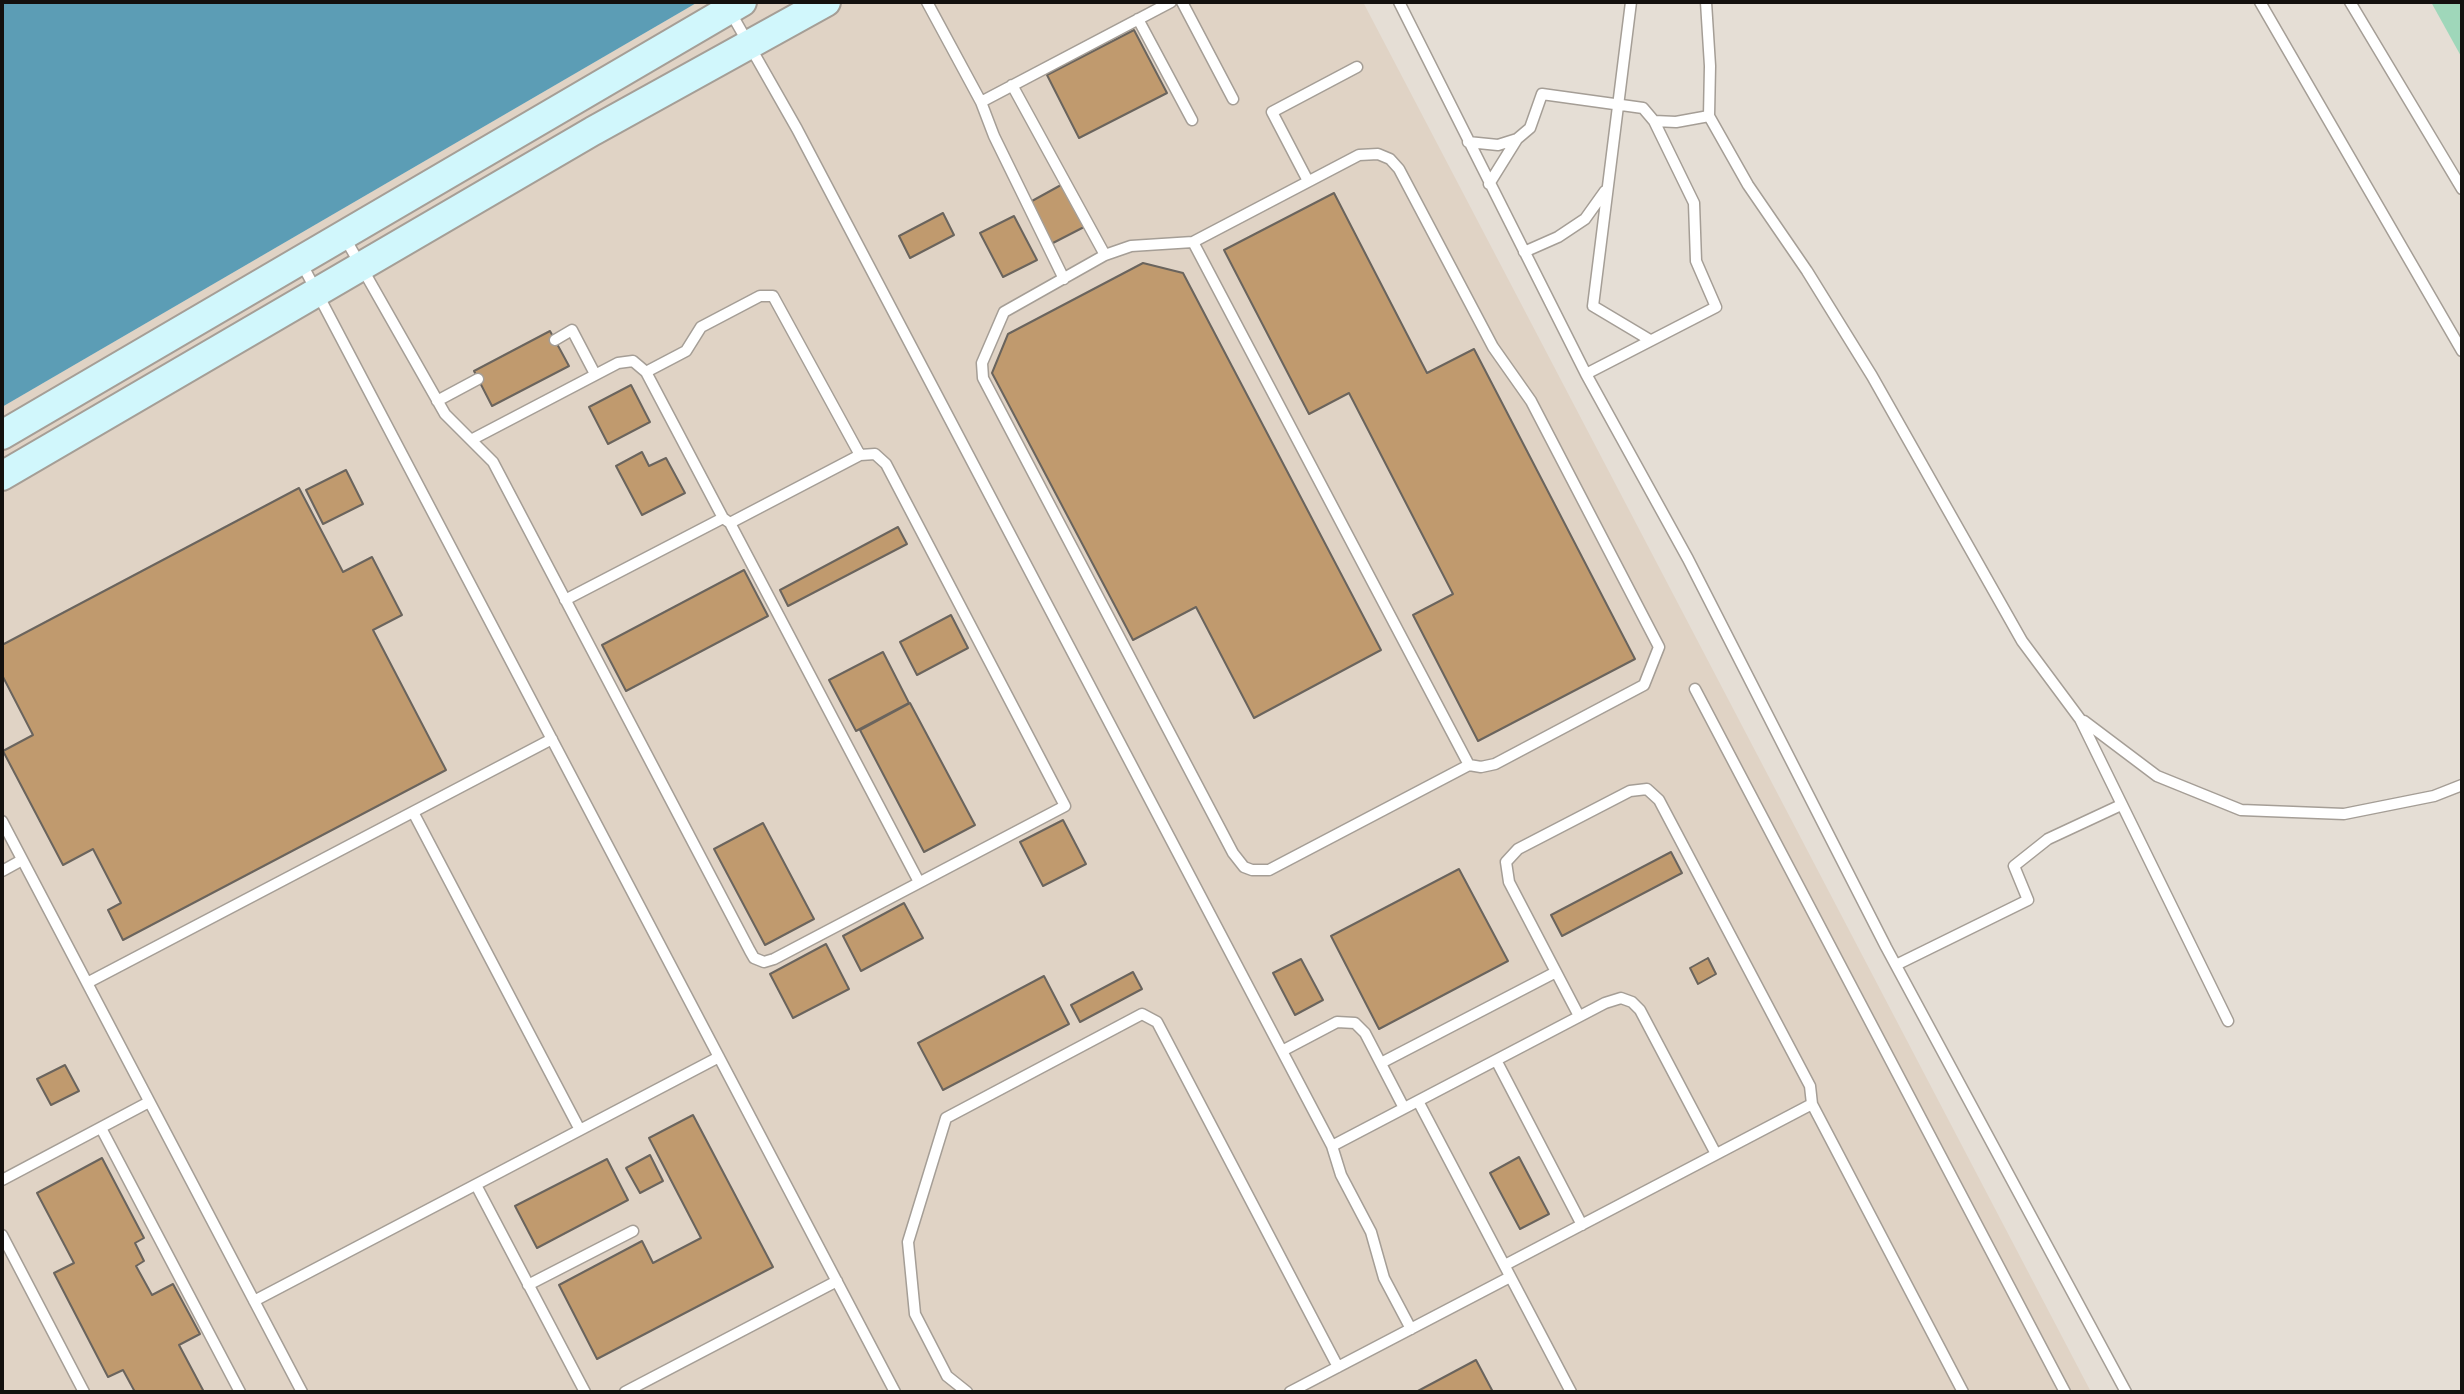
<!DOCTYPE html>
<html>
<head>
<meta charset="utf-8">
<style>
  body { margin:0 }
  #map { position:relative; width:2464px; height:1394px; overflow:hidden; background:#e5ded5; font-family:Montserrat,sans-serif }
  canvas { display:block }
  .frame { position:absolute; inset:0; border:4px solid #13100e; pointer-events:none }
</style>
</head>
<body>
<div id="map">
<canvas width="2464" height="1394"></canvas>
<div class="frame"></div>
</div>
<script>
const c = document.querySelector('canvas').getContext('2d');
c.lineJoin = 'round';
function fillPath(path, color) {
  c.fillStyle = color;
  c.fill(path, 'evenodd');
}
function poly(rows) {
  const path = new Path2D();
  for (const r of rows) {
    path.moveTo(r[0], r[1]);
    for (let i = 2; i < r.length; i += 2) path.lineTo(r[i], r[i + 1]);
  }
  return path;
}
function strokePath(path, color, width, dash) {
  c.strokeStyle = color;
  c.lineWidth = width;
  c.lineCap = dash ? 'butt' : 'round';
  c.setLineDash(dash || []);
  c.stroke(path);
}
const built = poly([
  [698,2,1363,2,2091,1392,2,1392,2,407]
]);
const green = poly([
  [2431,2,2462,2,2462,58]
]);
const water = poly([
  [2,2,698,2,2,407]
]);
const building = poly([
  [1134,30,1167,93,1079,138,1047,75,1134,30],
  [1061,185,1066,187,1086,226,1051,244,1031,205,1032,201,1061,185],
  [1334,193,1427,373,1474,349,1635,659,1478,741,1413,615,1453,594,1349,393,1309,414,1224,250,1334,193],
  [943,213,954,235,910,258,899,236,943,213],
  [1014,216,1037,260,1003,277,980,233,1014,216],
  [1143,263,1183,273,1381,650,1254,718,1196,607,1133,640,992,373,1008,334,1143,263],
  [550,331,569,366,492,406,474,371,550,331],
  [631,385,650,422,608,444,589,407,631,385],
  [642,452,649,466,666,458,685,493,642,515,616,466,642,452],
  [346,470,363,504,323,524,306,490,346,470],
  [299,488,343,572,372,557,402,615,373,630,446,770,123,940,108,910,121,903,93,849,63,865,3,751,33,735,2,675,2,645,299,488],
  [898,527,907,544,788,606,780,590,898,527],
  [744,570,768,616,626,691,602,645,744,570],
  [951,615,968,648,917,675,900,642,951,615],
  [883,652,909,703,856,731,829,680,883,652],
  [910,703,975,825,924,852,860,730,910,703],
  [1063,820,1086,864,1043,886,1020,842,1063,820],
  [763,823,814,919,765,945,714,849,763,823],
  [1671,852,1682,873,1562,936,1551,915,1671,852],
  [1459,869,1508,961,1379,1029,1331,936,1459,869],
  [904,903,923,938,861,971,843,936,904,903],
  [826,944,849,989,793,1018,770,974,826,944],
  [1708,958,1716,974,1698,984,1690,968,1708,958],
  [1301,959,1323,1000,1295,1015,1273,973,1301,959],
  [1133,972,1142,989,1080,1022,1071,1005,1133,972],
  [1044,976,1069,1024,943,1090,918,1043,1044,976],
  [65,1065,79,1091,51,1105,37,1079,65,1065],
  [693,1115,773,1267,597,1359,559,1285,642,1241,653,1263,701,1238,649,1138,693,1115],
  [650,1155,663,1181,640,1193,626,1168,650,1155],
  [1519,1157,1549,1214,1520,1229,1490,1173,1519,1157],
  [102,1158,144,1238,135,1243,144,1261,136,1266,152,1295,173,1284,200,1334,179,1345,204,1392,135,1392,123,1370,108,1377,54,1273,74,1263,37,1193,102,1158],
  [607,1159,628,1200,537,1248,515,1206,607,1159],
  [1476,1360,1493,1392,1416,1392,1476,1360]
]);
const lane = poly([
  [927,2,981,102,994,136,1064,279],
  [1182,2,1233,99],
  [1399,2,1586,374,1688,559,1886,947,2126,1392],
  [1631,2,1593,306,1650,340],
  [1706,2,1710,66,1709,116,1748,185,1807,271,1872,376,2022,641,2080,719,2228,1021],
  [2260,2,2462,351],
  [2350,2,2462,189],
  [731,13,797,129,1332,1146,1605,1003,1621,998,1632,1002,1640,1010,1716,1154],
  [1138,19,1192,120],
  [1012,85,1105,255],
  [981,102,1171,2],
  [1468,142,1498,145,1517,139,1530,128,1542,94,1643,108,1654,121,1676,122,1709,116],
  [1308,181,1272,112,1357,67],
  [1489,184,1517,139],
  [345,238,445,414,493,462,750,951,754,958,764,962,774,959,1065,806,886,464,875,454,860,455,730,523,723,518,565,600],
  [1193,242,1469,765,1269,870,1252,870,1244,867,1233,853,983,378,982,363,1004,312,1105,255,1131,246,1193,242,1359,155,1378,154,1390,159,1399,169,1493,347,1531,401,1659,647,1644,685,1495,764,1481,767,1469,765],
  [1524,252,1558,237,1585,219,1605,191],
  [302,264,895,1392],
  [555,340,572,330,595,374],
  [646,372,686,351,701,327,760,296,773,296,860,455],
  [1586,374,1716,307,1696,261,1694,203,1654,121],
  [437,401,478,379],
  [471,440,618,363,633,361,646,372,723,518],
  [730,523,919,882],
  [1695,689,2065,1392],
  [2084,721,2157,776,2241,810,2344,814,2434,796,2462,785],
  [413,812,580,1130],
  [2,821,302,1392],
  [2,871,22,860],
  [1896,965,2028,900,2014,866,2048,839,2121,805],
  [87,983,552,739],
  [1579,1016,1509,882,1506,862,1518,849,1630,791,1647,789,1659,800,1810,1086,1812,1104,1963,1392],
  [1282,1051,1337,1022,1355,1023,1365,1033,1404,1108],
  [1496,1060,1582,1225],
  [1381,1063,1556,972],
  [1418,1101,1571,1392],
  [101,1128,240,1392],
  [1332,1146,1341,1175,1371,1232,1384,1278,1411,1329],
  [2,1180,149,1102],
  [476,1185,585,1392],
  [2,1235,84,1392],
  [1505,1265,1812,1104],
  [528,1285,633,1231],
  [254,1301,719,1057],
  [625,1392,837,1281],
  [967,1392,947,1376,915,1314,908,1242,946,1118,1142,1014,1157,1022,1338,1367],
  [1290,1392,1510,1277]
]);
const secondary = poly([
  [2,435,742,2],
  [2,476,593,131,826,2]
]);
fillPath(built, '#e0d3c5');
fillPath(green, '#9fd7ba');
fillPath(water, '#5c9db5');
fillPath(building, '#c09a6e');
strokePath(building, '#6a645d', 2);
strokePath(lane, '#a59e96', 13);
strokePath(secondary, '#a59e96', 32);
strokePath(lane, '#fff', 10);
strokePath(secondary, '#d1f7fc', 28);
</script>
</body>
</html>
